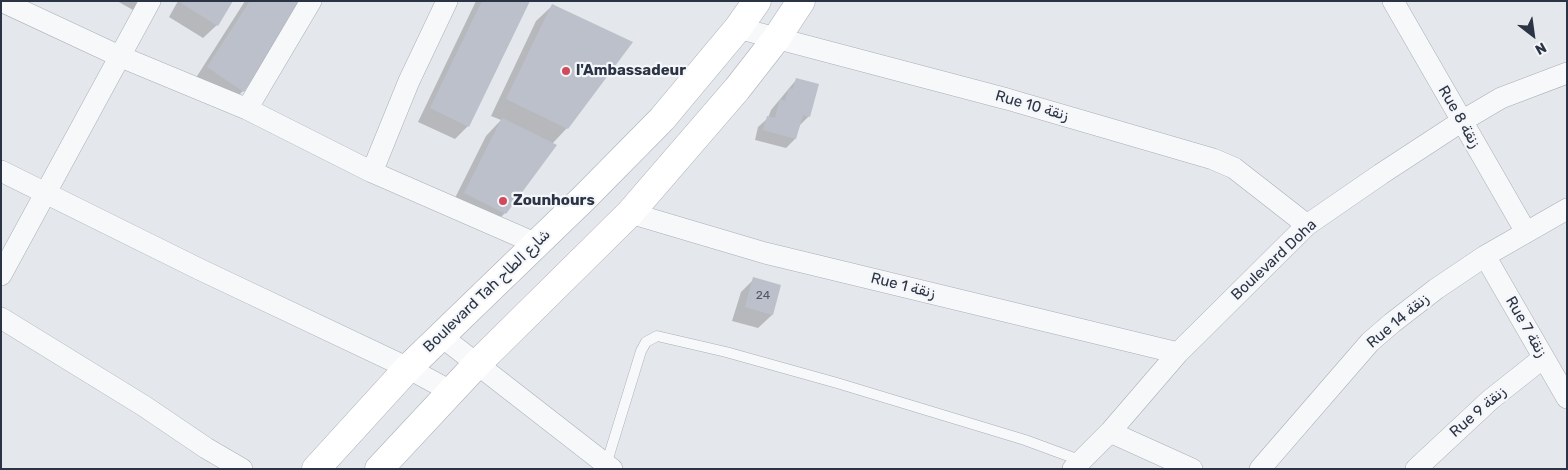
<!DOCTYPE html>
<html>
<head>
<meta charset="utf-8">
<style>
  body { margin:0 }
  #map { position:relative; width:1568px; height:470px; overflow:hidden; background:#e4e7ec; font-family:Rubik,sans-serif }
  canvas { display:block }
  .frame { position:absolute; inset:0; border:2px solid #2b3445; pointer-events:none }
  .north { position:absolute; left:1508px; top:10px; width:50px; height:50px; -webkit-text-stroke:4px #f4f6f9; paint-order:stroke; rotate:150deg; font-size:14px; font-weight:700; line-height:20px; text-align:center; color:#2b3445 }
  .north::after { content:''; display:block; margin:auto; width:18px; height:22px; background:#2b3445; clip-path:polygon(50% 0,100% 100%,50% 72%,0 100%) }
</style>
</head>
<body>
<div id="map">
<canvas width="1568" height="470"></canvas>
<div class="frame"></div>
<div class="north">N</div>
</div>
<script>
const c = document.querySelector('canvas').getContext('2d');
c.lineJoin = 'round';
function fillPath(path, color) {
  c.fillStyle = color;
  c.fill(path, 'evenodd');
}
function poly(rows) {
  const path = new Path2D();
  for (const r of rows) {
    path.moveTo(r[0], r[1]);
    for (let i = 2; i < r.length; i += 2) path.lineTo(r[i], r[i + 1]);
  }
  return path;
}
function strokePath(path, color, width, dash) {
  c.strokeStyle = color;
  c.lineWidth = width;
  c.lineCap = dash ? 'butt' : 'round';
  c.setLineDash(dash || []);
  c.stroke(path);
}
function label(font, color, halo, rows, align = 'center') {
  c.font = font + ' Rubik,Vazirmatn,sans-serif';
  c.lineWidth = 4.5;
  c.setLineDash([]);
  c.textBaseline = 'middle';
  c.strokeStyle = halo;
  c.fillStyle = color;
  for (const [text, x, y, turn = 0] of rows) {
    c.save();
    c.translate(x, y);
    c.rotate((+turn || 0) * Math.PI / 180);
    c.textAlign = isNaN(turn) ? turn : align;
    if (halo) c.strokeText(text, 0, 0);
    c.fillText(text, 0, 0);
    c.restore();
  }
}
const shadow = poly([
  [117,1,142,1,133,10],
  [178,1,231,1,217,25,203,38,169,17],
  [245,1,302,1,243,91,227,107,192,84],
  [476,1,529,1,468,126,455,139,418,122],
  [553,5,567,128,552,144,505,213,489,229,449,210,486,136,501,120,491,116,536,21],
  [796,80,809,116,800,125,795,139,786,148,755,140,758,127,768,118,771,110],
  [754,279,780,286,772,315,758,328,732,321,741,292]
]);
const building = poly([
  [182,1,233,1,218,26,181,3],
  [250,1,303,1,244,92,207,67],
  [482,1,530,1,469,127,430,108],
  [552,4,633,42,568,129,506,99],
  [796,78,819,84,810,117,803,115,796,139,763,130,767,116,775,118,780,99,785,101,789,88,793,89],
  [502,118,557,145,506,214,464,193],
  [753,277,781,285,773,315,745,307]
]);
const lane = poly([
  [606,465,641,351,646,342,657,336,726,352,837,383,1025,440,1082,461]
]);
const street = poly([
  [1,1,119,56,247,109,372,172,537,244],
  [1393,1,1526,232],
  [738,28,1007,99,1213,159,1234,168,1307,225],
  [247,109,311,1],
  [1,171,199,269,408,368,452,392],
  [372,172,409,81,447,1],
  [630,213,765,253,1178,353],
  [1485,256,1567,398],
  [1,275,150,1],
  [1,318,144,406,206,448,242,469],
  [441,336,612,469],
  [1110,432,1192,469],
  [1073,469,1110,432,1178,353,1307,225,1381,174,1462,121,1501,98,1567,73],
  [1260,469,1370,342,1392,323,1436,289,1485,256,1567,209],
  [1416,469,1490,400,1543,358]
]);
const secondary = poly([
  [316,469,408,368,585,197,662,119,738,28,757,1],
  [379,469,477,364,630,213,737,89,776,39,801,1]
]);
const markers = [
  [566,71,5,"#d1495b"],
  [503,201,5,"#d1495b"]
];
const numberNames = [
  ["24",763,296]
];
const poiNames = [
  ["l'Ambassadeur",576,71],
  ["Zounhours",513,201]
];
const streetNames = [
  ["Rue 10 زنقة",1032,106,16],
  ["Rue 8 زنقة",1459,117,60],
  ["Boulevard Doha",1274,260,-43],
  ["Rue 1 زنقة",903,286,14],
  ["Boulevard Tah شارع الطاح",487,291,-44],
  ["Rue 14 زنقة",1398,321,-40],
  ["Rue 7 زنقة",1526,327,60],
  ["Rue 9 زنقة",1478,412,-41]
];
fillPath(shadow, '#0003');
fillPath(building, '#bbc0ca');
strokePath(lane, '#a9aeb7', 11);
strokePath(street, '#a9aeb7', 22);
strokePath(secondary, '#a9aeb7', 29);
strokePath(lane, '#f7f8fa', 10);
strokePath(street, '#f7f8fa', 21);
strokePath(secondary, '#fff', 28);
for (const [x, y, r, color] of markers) {
  const dot = new Path2D();
  dot.arc(x, y, r, 0, 2 * Math.PI);
  c.fillStyle = color;
  c.fill(dot);
  strokePath(dot, '#f4f6f9', 2);
}
label('12px', '#4f5766', null, numberNames);
label('bold 15px', '#2b3445', '#f4f6f9', poiNames, 'left');
label('15px', '#2b3445', '#f4f6f9', streetNames);
</script>
</body>
</html>
